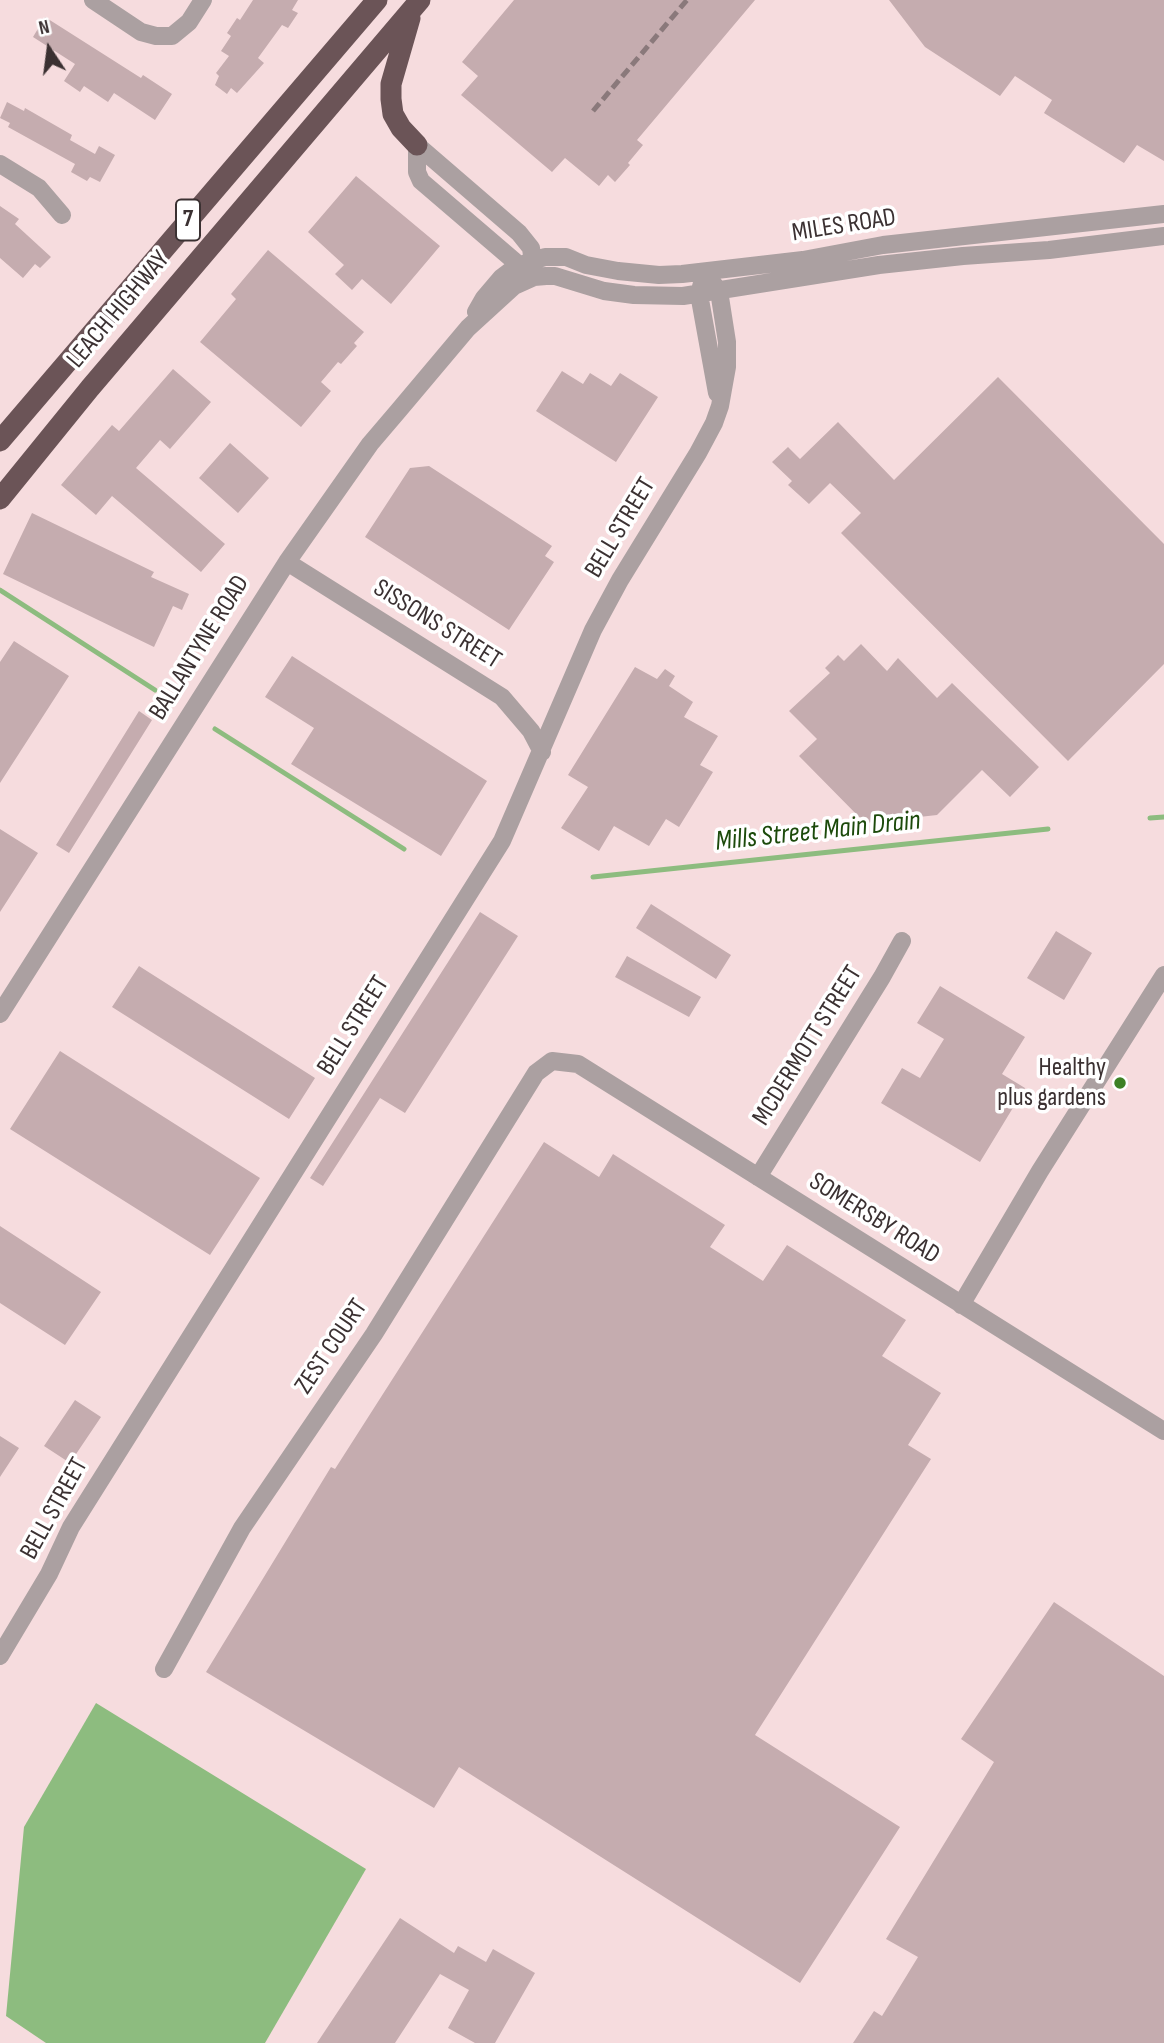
<!DOCTYPE html>
<html>
<head>
<meta charset="utf-8">
<style>
  body { margin:0 }
  #map { position:relative; width:1164px; height:2043px; overflow:hidden; background:#f6dcde; font-family:"Sofia Sans Condensed",sans-serif }
  canvas { display:block }
  .north { position:absolute; left:14px; top:14px; width:70px; height:70px; -webkit-text-stroke:5px #fff; paint-order:stroke; rotate:347deg; font-size:19px; font-weight:700; line-height:28px; text-align:center; color:#3b3132 }
  .north::after { content:''; display:block; margin:auto; width:24px; height:32px; background:#3b3132; clip-path:polygon(50% 0,100% 100%,50% 72%,0 100%) }
</style>
</head>
<body>
<div id="map">
<canvas width="1164" height="2043"></canvas>
<div class="north">N</div>
</div>
<script>
const c = document.querySelector('canvas').getContext('2d');
c.lineJoin = 'round';
function fillPath(path, color) {
  c.fillStyle = color;
  c.fill(path, 'evenodd');
}
function poly(rows) {
  const path = new Path2D();
  for (const r of rows) {
    path.moveTo(r[0], r[1]);
    for (let i = 2; i < r.length; i += 2) path.lineTo(r[i], r[i + 1]);
  }
  return path;
}
function strokePath(path, color, width, dash) {
  c.strokeStyle = color;
  c.lineWidth = width;
  c.lineCap = dash ? 'butt' : 'round';
  c.setLineDash(dash || []);
  c.stroke(path);
}
function label(font, color, halo, rows, align = 'center') {
  c.font = font + ' "Sofia Sans Condensed",sans-serif';
  c.lineWidth = 7;
  c.setLineDash([]);
  c.textBaseline = 'middle';
  c.strokeStyle = halo;
  c.fillStyle = color;
  for (const [text, x, y, turn = 0] of rows) {
    c.save();
    c.translate(x, y);
    c.rotate((+turn || 0) * Math.PI / 180);
    c.textAlign = isNaN(turn) ? turn : align;
    if (halo) c.strokeText(text, 0, 0);
    c.fillText(text, 0, 0);
    c.restore();
  }
}
const water = poly([
  [96,1703,366,1869,265,2043,46,2043,6,2016,24,1827]
]);
const stream = poly([
  [0,590,155,690],
  [215,729,404,849],
  [1150,818,1164,817],
  [593,877,1048,829]
]);
const building = poly([
  [253,0,298,0,292,10,298,13,288,28,282,25,258,58,264,63,237,93,231,88,227,94,215,85,219,76,216,73,229,56,221,51,231,36,227,33,237,18,240,20],
  [514,0,755,0,637,140,643,145,628,163,630,165,615,182,608,175,599,186,565,158,552,172,461,95,478,76,462,62],
  [889,0,1164,0,1164,161,1137,145,1124,163,1044,113,1052,100,1015,76,1000,96,925,47],
  [45,17,141,78,143,75,172,94,155,120,114,93,108,102,84,86,80,92,64,81,75,64,33,37],
  [7,102,24,111,25,108,72,135,70,140,95,154,99,146,115,155,100,182,90,177,87,181,71,172,75,164,8,127,10,123,0,118],
  [356,176,440,246,391,304,362,279,352,290,335,274,344,265,308,232],
  [0,206,19,219,15,224,51,257,40,268,35,264,23,278,0,258],
  [268,250,364,332,354,343,357,346,341,364,338,362,321,382,331,391,301,427,200,342,236,299,231,294],
  [173,369,211,402,170,449,160,440,136,468,225,544,201,572,112,496,96,515,61,485,112,425,119,431],
  [562,371,583,384,590,373,611,386,620,373,658,397,616,462,536,411],
  [998,377,1164,544,1164,664,1068,761,841,533,861,513,830,483,809,504,788,485,792,481,772,462,788,447,800,459,838,422,894,480],
  [230,443,269,478,238,513,199,478],
  [429,466,552,546,545,556,554,562,509,630,365,537,410,468],
  [32,513,154,572,151,577,189,594,182,610,173,606,154,647,3,574],
  [14,641,69,676,0,783,0,662],
  [861,644,887,671,898,658,937,698,952,683,1039,767,1010,797,982,770,937,815,865,823,799,756,817,739,789,711,830,673,825,668,838,655,844,661],
  [292,656,487,781,441,856,291,764,314,728,265,697],
  [635,667,657,679,665,669,675,676,669,686,693,702,684,717,718,736,700,765,713,772,679,827,666,819,649,846,614,826,599,851,561,828,588,787,568,775],
  [139,711,152,720,69,853,56,845],
  [0,829,38,853,0,912],
  [651,904,731,955,716,979,636,928],
  [480,912,518,936,405,1113,380,1098,323,1186,310,1178],
  [1056,931,1092,953,1064,1000,1027,978],
  [627,956,701,997,689,1017,615,977],
  [139,966,315,1078,289,1119,112,1007],
  [940,986,1025,1037,1002,1074,1025,1088,980,1162,881,1103,902,1068,920,1078,944,1039,917,1023],
  [60,1051,260,1178,210,1255,10,1129],
  [544,1142,599,1177,613,1154,725,1225,710,1247,763,1281,787,1245,906,1320,882,1356,941,1393,908,1445,931,1459,755,1735,900,1827,800,1983,459,1767,434,1808,206,1672,331,1467,335,1469],
  [0,1226,101,1292,65,1345,0,1303],
  [75,1400,101,1417,70,1463,44,1446],
  [0,1436,19,1448,0,1477],
  [1054,1602,1164,1676,1164,2043,853,2043,874,2011,882,2016,918,1957,886,1939,994,1762,961,1739],
  [400,1918,454,1953,458,1946,486,1962,493,1949,535,1973,495,2043,475,2043,448,2028,469,1990,440,1974,395,2043,317,2043]
]);
const street = poly([
  [93,0,141,32,156,36,172,36,189,22,203,0],
  [417,145,417,172,421,181,526,271],
  [417,145,519,233,531,248,534,270],
  [0,164,39,188,62,215],
  [702,283,699,294,717,393],
  [476,312,484,298,501,278,517,266,545,257,566,257,586,265,618,271,659,275,682,274,803,260,883,245,1164,214],
  [287,562,502,697,531,731,542,752],
  [0,1014,287,562,370,444,399,410,468,328,514,286,534,277,546,276,555,276,604,291,634,295,683,296,879,265,963,256,1049,250,1164,236],
  [758,1177,882,977,902,941],
  [961,1305,1040,1171,1164,975],
  [0,1656,49,1574,71,1527,502,841,593,630,620,580,698,453,714,423,720,406,727,367,727,342,719,291,704,272],
  [164,1669,242,1528,374,1334,536,1073,552,1061,578,1064,1164,1431]
]);
const highway = poly([
  [410,18,391,84,391,99,393,114,401,128,417,145],
  [0,441,377,0],
  [0,499,90,388,420,0]
]);
const rail = poly([
  [593,111,687,0]
]);
const markers = [
  [1120,1083,7,"#3d8125"]
];
const shields = [
  [188,220,24]
];
const shieldNames = [
  ["7",188,220]
];
const streetNames = [
  ["MILES ROAD",844,226,-9],
  ["LEACH HIGHWAY",119,310,-50],
  ["BELL STREET",621,528,-59],
  ["SISSONS STREET",437,625,32],
  ["BALLANTYNE ROAD",200,648,-58],
  ["BELL STREET",354,1026,-58],
  ["MCDERMOTT STREET",808,1046,-58],
  ["SOMERSBY ROAD",874,1219,32],
  ["ZEST COURT",332,1347,-56],
  ["BELL STREET",55,1509,-61]
];
const poiNames = [
  ["Healthy",1106,1068],
  ["plus gardens",1106,1098]
];
const waterNames = [
  ["Mills Street Main Drain",818,832,-6]
];
fillPath(water, '#8dbc7f');
strokePath(stream, '#8dbc7f', 5);
fillPath(building, '#c5acaf');
strokePath(street, '#aba0a1', 18);
strokePath(highway, '#6b5457', 21);
strokePath(rail, '#8a797b', 5, [10, 5]);
for (const [x, y, r, color] of markers) {
  const dot = new Path2D();
  dot.arc(x, y, r, 0, 2 * Math.PI);
  c.fillStyle = color;
  c.fill(dot);
  strokePath(dot, '#fff', 2.5);
}
for (const [x, y, w] of shields) {
  const box = new Path2D();
  box.roundRect(x - w / 2, y - 20.5, w, 41, 5);
  c.fillStyle = '#fff';
  c.fill(box);
  strokePath(box, '#3b3132', 2);
}
label('bold 24px', '#3b3132', null, shieldNames);
label('26px', '#3b3132', '#fff', streetNames);
label('26px', '#3b3132', '#fff', poiNames, 'right');
label('italic 28px', '#1c4a0b', '#fff', waterNames);
</script>
</body>
</html>
